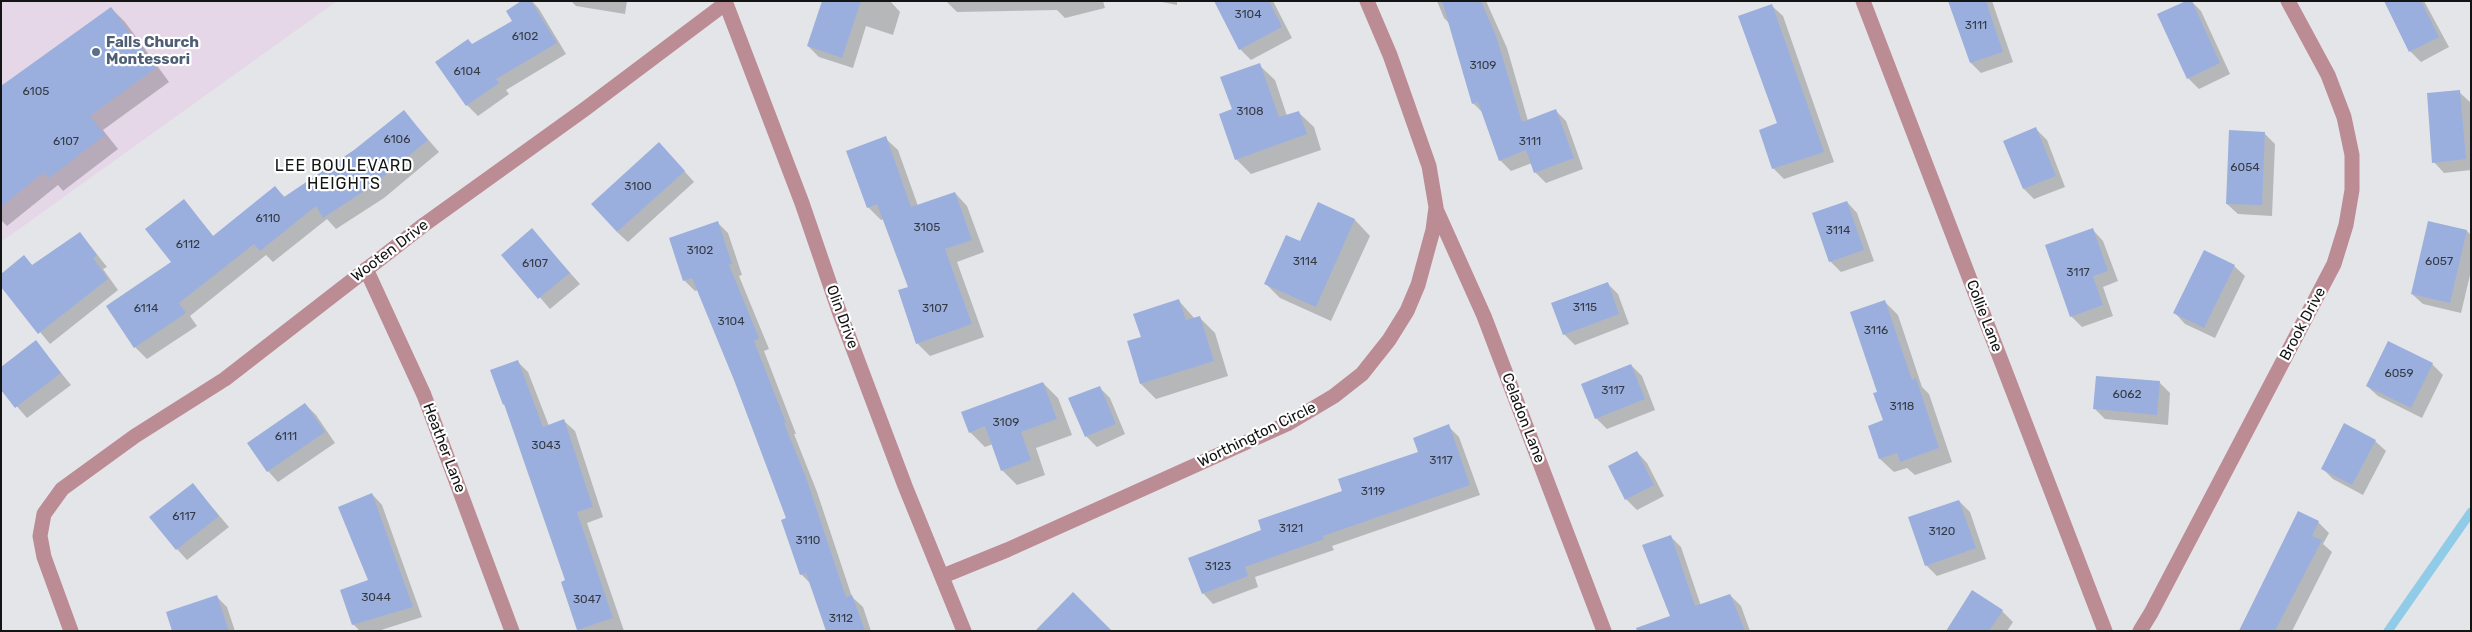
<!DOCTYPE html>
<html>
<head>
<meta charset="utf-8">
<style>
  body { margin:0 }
  #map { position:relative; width:2472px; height:632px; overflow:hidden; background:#e4e5e8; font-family:Rubik,sans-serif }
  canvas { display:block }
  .frame { position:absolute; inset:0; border:2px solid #131414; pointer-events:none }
</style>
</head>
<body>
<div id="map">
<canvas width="2472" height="632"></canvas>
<div class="frame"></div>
</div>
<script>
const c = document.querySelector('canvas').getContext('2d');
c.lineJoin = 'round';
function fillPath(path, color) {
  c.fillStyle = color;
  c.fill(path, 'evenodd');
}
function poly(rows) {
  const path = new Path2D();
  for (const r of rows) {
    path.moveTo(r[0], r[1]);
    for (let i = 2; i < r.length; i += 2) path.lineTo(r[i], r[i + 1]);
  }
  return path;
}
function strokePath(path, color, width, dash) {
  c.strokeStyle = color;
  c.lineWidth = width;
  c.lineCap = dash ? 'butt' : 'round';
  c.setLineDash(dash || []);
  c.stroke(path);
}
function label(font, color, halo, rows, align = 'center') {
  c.font = font + ' Rubik,sans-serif';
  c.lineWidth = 4.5;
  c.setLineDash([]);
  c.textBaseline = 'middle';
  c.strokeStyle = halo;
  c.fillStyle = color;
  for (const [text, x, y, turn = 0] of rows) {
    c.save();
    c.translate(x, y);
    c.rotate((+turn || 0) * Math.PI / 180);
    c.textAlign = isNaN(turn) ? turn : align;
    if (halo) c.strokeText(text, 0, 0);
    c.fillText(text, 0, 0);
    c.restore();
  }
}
const commercial = poly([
  [1,1,337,1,1,242]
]);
const shadow = poly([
  [523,1,532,1,539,9,566,54,506,90,509,94,478,116,467,105,472,45,513,21],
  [571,1,627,1,625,14,576,6],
  [823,1,890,1,900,12,893,35,866,26,853,68,819,57,808,46],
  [946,1,1103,1,1105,8,1065,18,1057,10,957,12],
  [1157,1,1177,1,1177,5],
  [1219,1,1273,1,1292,38,1251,60,1240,49,1216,3],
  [1437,1,1486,1,1507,48,1528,121,1556,111,1566,121,1583,169,1546,183,1535,172,1532,163,1511,171,1500,160,1483,113,1473,103,1450,24,1444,18],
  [1950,1,1992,1,2013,62,1981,73,1971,63],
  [2191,1,2201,11,2230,74,2199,89,2188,78],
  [2385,1,2424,1,2449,47,2421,62,2410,51],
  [1772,6,1783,16,1834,162,1784,179,1773,168,1779,124],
  [111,8,125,22,169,82,103,130,118,149,63,191,58,185,7,226,1,220,1,88],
  [1259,65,1275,80,1287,116,1298,112,1314,127,1321,150,1251,174,1236,159,1233,110],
  [2459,92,2470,102,2471,170,2444,173,2434,162],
  [404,112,439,152,384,198,336,229,327,219,273,262,266,255,190,316,197,326,147,359,135,347,173,263,184,201,214,237,275,188,285,197,354,151],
  [2036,129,2047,140,2065,187,2034,199,2024,189,2005,142],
  [2264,133,2275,144,2272,216,2238,214,2227,204],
  [885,138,898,150,918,206,955,193,967,206,984,252,957,262,984,337,930,356,917,343,910,288,884,219,881,220,868,207],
  [670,155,694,182,628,242,617,232],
  [1847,202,1857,213,1874,261,1841,272,1830,261],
  [1318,204,1355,220,1370,236,1331,321,1280,298,1265,283,1301,243],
  [717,222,728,233,742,275,739,276,769,349,764,351,796,434,794,434,817,492,852,597,863,607,871,631,828,631,812,585,801,574,787,519,735,380,698,290,695,291,684,280],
  [2429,222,2467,231,2471,235,2471,271,2461,313,2423,304,2412,294],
  [532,230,580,284,550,309,503,255],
  [2093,230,2103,241,2118,281,2103,287,2113,316,2082,327,2071,316],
  [80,233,107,267,103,269,118,290,50,344,1,285,24,257,33,266],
  [2234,266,2245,276,2215,338,2185,324,2175,313],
  [1607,283,1618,294,1629,324,1575,345,1564,334],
  [1179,301,1195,319,1199,317,1215,333,1228,376,1156,399,1141,384,1128,342,1142,338],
  [1884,301,1898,315,1922,387,1929,394,1952,462,1915,475,1907,468,1894,472,1880,459,1869,427,1884,421],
  [36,342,71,385,27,418,1,388],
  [517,361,528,372,549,426,564,421,575,431,603,517,587,523,624,631,578,630,562,583,567,581,507,407,504,404],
  [2432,364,2443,375,2422,418,2378,396,2367,386],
  [1631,365,1642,376,1655,410,1607,429,1596,418],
  [1043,383,1058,398,1072,435,1036,448,1045,475,1017,485,1002,470,993,444,985,447,970,432],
  [2160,383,2170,393,2168,425,2105,419,2094,408],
  [1099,387,1110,398,1125,434,1097,447,1086,436],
  [305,404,316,415,335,443,278,482,268,471],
  [1448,426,1459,437,1480,495,1332,546,1334,550,1255,577,1258,587,1213,604,1203,593,1344,491,1419,453],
  [2375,441,2386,451,2363,495,2333,479,2323,469],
  [1637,452,1647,463,1664,496,1637,510,1626,499],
  [193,485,229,527,187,560,177,549],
  [372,494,382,505,422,617,378,631,360,631,353,624,369,581],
  [1959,501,1970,512,1986,559,1937,576,1926,565],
  [2298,513,2318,522,2329,533,2323,544,2332,552,2292,631,2239,631],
  [1670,536,1681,547,1701,606,1730,595,1741,606,1750,631,1676,631,1643,546],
  [216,596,227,607,235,631,173,631],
  [2002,611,2013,622,2007,631,1947,631]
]);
const stream = poly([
  [2388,631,2471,512]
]);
const building = poly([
  [521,1,531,1,557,43,496,79,499,83,466,106,435,62,468,39,472,44,512,21,506,11],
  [822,1,861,1,842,58,807,46],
  [1214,1,1269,1,1282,27,1239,50],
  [1442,1,1481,1,1496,36,1522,122,1556,109,1574,158,1534,173,1526,150,1499,161,1478,102,1472,104],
  [1948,1,1986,1,2003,52,1970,63],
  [2186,1,2192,1,2220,63,2187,79,2157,14],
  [2384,1,2421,1,2439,37,2409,52],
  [1772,4,1824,152,1772,169,1759,130,1777,123,1738,16],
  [111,7,156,68,90,116,105,135,49,178,44,172,1,207,1,86],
  [1260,63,1279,117,1299,111,1307,134,1235,160,1219,114,1232,109,1220,77],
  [2460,90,2466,159,2432,163,2427,93],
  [404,110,428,140,372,186,323,218,316,206,260,251,254,244,179,303,186,313,134,348,106,306,171,262,145,229,184,199,213,236,275,186,284,197,354,150],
  [2036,127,2056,176,2023,189,2003,141],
  [2229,130,2265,132,2262,205,2226,204],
  [886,136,911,207,955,192,972,240,945,249,972,324,916,344,898,290,908,287,877,204,867,208,846,151],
  [659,142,685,171,617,232,591,204],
  [1847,201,1864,250,1829,262,1812,213],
  [1318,202,1355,219,1316,307,1264,284,1286,235,1300,241],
  [718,221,732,264,729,265,759,338,754,341,786,423,784,423,807,480,846,597,852,595,865,631,826,631,806,573,800,575,781,520,786,518,734,380,692,278,683,281,669,238],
  [2428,221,2467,230,2450,303,2411,294],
  [532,228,570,273,538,299,501,255],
  [2093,228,2108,271,2093,276,2103,305,2070,317,2045,245],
  [80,232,97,255,93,258,108,279,38,334,1,287,1,274,24,255,32,265],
  [2204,250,2235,265,2204,328,2173,313],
  [1608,282,1619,314,1563,335,1551,303],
  [1179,299,1186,320,1200,316,1214,361,1140,384,1127,341,1141,337,1133,314],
  [1885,300,1912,380,1916,378,1939,448,1900,462,1897,453,1879,459,1868,426,1883,420,1873,393,1877,392,1850,312],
  [36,340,61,373,15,408,1,390,1,367],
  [2388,341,2433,363,2411,408,2366,386],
  [518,360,543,427,564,419,593,507,577,512,613,618,577,630,561,582,565,580,504,404,503,405,490,370],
  [1631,364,1645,399,1595,419,1581,384],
  [2096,376,2160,381,2157,415,2093,409],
  [1043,382,1057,419,1021,432,1031,460,1001,471,985,426,969,433,961,412],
  [1100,386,1116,424,1085,437,1068,398],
  [305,403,325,432,267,472,247,443],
  [2344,423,2376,440,2352,485,2321,469],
  [1449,424,1470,485,1323,536,1324,539,1245,567,1248,576,1202,594,1188,558,1261,530,1258,520,1342,491,1338,479,1418,452,1413,438],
  [1637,451,1654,485,1625,500,1608,466],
  [193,483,219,516,176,550,149,517],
  [372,493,413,607,352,625,340,590,368,580,338,507],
  [1959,500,1976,548,1925,566,1908,517],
  [2298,511,2319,521,2312,536,2322,540,2275,631,2239,631],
  [1671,535,1695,606,1730,594,1745,631,1637,631,1636,628,1670,616,1642,545],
  [1972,590,2003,610,1989,631,1946,631],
  [1073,592,1112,631,1035,631],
  [217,595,229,631,172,631,166,612]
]);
const minor = poly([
  [725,1,802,203,839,311,905,486,964,631],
  [1863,1,2105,631],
  [1436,209,1484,316,1604,631],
  [366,269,424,395,512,631],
  [943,576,1007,550,1287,424,1334,396,1362,374,1389,340,1407,311,1418,285,1433,230,1436,207,1429,166,1390,55,1367,1],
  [71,631,44,557,40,536,44,514,62,489,135,436,225,379,425,224,585,109,726,3],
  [2140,631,2151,613,2334,264,2346,225,2352,190,2352,155,2344,117,2328,75,2288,1]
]);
const markers = [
  [96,52,5,"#5c6f8a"]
];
const numberNames = [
  ["3104",1248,15],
  ["3111",1976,26],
  ["6102",525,37],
  ["3109",1483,66],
  ["6104",467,72],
  ["6105",36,92],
  ["3108",1250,112],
  ["6106",397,140],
  ["6107",66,142],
  ["3111",1530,142],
  ["6054",2245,168],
  ["3100",638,187],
  ["6110",268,219],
  ["3105",927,228],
  ["3114",1838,231],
  ["6112",188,245],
  ["3102",700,251],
  ["3114",1305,262],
  ["6057",2439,262],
  ["6107",535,264],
  ["3117",2078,273],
  ["3115",1585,308],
  ["6114",146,309],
  ["3107",935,309],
  ["3104",731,322],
  ["3116",1876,331],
  ["6059",2399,374],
  ["3117",1613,391],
  ["6062",2127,395],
  ["3118",1902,407],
  ["3109",1006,423],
  ["6111",286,437],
  ["3043",546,446],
  ["3117",1441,461],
  ["3119",1373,492],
  ["6117",184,517],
  ["3121",1291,529],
  ["3120",1942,532],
  ["3110",808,541],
  ["3123",1218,567],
  ["3044",376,598],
  ["3047",587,600],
  ["3112",841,619]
];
const serviceNames = [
  ["Falls Church",106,43],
  ["Montessori",106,60]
];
const streetNames = [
  ["Wooten Drive",390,251,-37],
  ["Collie Lane",1984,316,69],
  ["Olin Drive",842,317,70],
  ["Brook Drive",2303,324,-62],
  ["Celadon Lane",1523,418,69],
  ["Worthington Circle",1257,435,-26],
  ["Heather Lane",444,448,69]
];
const neighbourhoodNames = [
  ["LEE BOULEVARD",344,166],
  ["HEIGHTS",344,184]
];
fillPath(commercial, '#e5d6e8');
fillPath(shadow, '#0003');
strokePath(stream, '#90cce7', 9);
fillPath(building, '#9aafde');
strokePath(minor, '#bc8c95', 15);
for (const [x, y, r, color] of markers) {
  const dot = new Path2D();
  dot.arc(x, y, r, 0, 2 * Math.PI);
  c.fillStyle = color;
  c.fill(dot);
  strokePath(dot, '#fff', 2);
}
label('12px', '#353b46', null, numberNames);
label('bold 15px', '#4e5e75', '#fff', serviceNames, 'left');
label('15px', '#131414', '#fff', streetNames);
c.letterSpacing = '1px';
label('16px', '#131414', '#fff', neighbourhoodNames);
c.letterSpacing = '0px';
</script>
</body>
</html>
